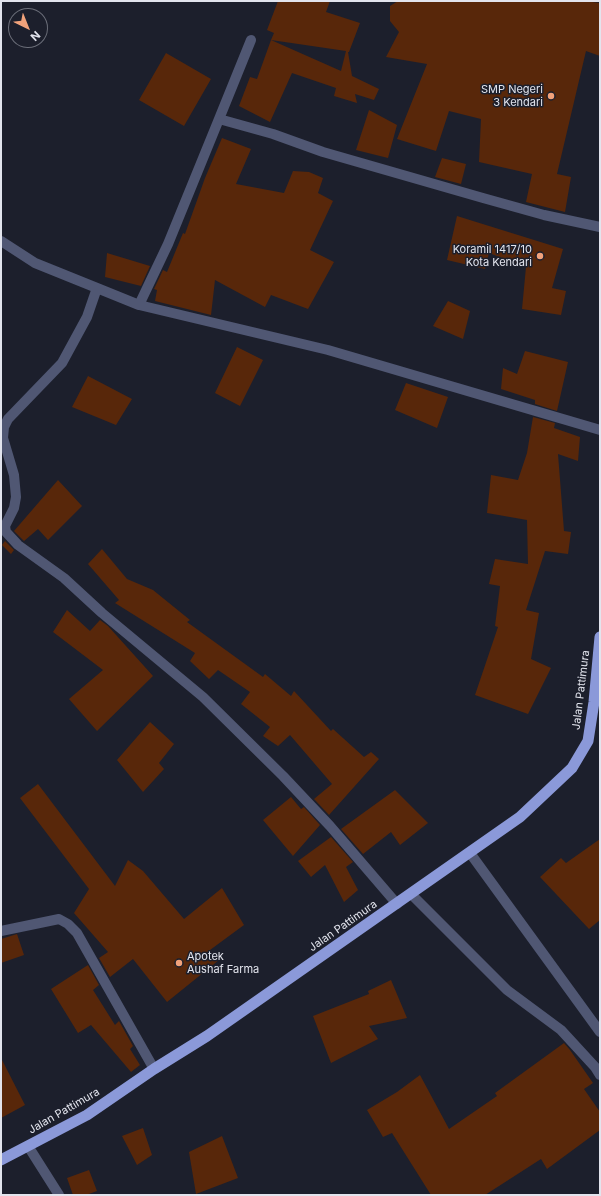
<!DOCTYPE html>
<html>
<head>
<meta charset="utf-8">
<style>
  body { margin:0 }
  #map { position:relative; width:601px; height:1196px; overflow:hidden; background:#1c1f2c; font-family:Inter,sans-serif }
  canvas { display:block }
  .frame { position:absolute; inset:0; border:2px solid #e2e4ed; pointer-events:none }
  .north { position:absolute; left:8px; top:8px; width:40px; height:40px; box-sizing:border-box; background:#1c1f2c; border:1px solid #6b6e79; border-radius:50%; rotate:137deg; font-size:11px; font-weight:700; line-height:16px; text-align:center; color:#e2e4ed }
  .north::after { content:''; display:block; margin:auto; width:14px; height:18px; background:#f1a27b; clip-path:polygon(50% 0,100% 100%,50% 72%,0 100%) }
</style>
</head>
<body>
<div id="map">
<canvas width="601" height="1196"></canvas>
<div class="frame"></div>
<div class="north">N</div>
</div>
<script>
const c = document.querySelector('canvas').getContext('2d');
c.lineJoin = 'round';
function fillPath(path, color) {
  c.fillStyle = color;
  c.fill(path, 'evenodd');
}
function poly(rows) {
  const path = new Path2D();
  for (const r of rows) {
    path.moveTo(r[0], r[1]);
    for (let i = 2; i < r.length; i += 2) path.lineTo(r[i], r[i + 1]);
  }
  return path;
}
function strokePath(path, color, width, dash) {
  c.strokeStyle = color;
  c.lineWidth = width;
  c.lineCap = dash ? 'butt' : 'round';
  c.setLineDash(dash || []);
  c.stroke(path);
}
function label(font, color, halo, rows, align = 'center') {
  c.font = font + ' Inter,sans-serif';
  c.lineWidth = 3;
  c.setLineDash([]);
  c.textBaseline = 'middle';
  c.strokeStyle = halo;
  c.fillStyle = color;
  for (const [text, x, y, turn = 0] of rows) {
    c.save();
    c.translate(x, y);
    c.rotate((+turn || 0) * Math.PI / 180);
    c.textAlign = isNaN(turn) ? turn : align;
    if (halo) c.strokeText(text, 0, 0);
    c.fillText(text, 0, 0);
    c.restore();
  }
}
const building = poly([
  [278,1,330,1,326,12,360,23,349,52,348,52,352,76,379,89,374,100,355,94,357,103,334,96,336,88,292,73,270,122,239,106,250,77,257,79,271,40,341,71,346,51,271,40,274,33,267,30],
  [398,1,584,1,600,3,600,56,586,51,557,174,571,177,565,212,526,202,532,174,479,162,481,119,449,111,436,151,397,139,427,64,386,57,399,32,390,21,390,6],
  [166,53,211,79,184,126,139,100],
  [369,110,397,125,388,158,356,150],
  [222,138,251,149,236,184,284,193,293,171,309,172,323,178,318,193,333,201,310,250,334,262,308,309,271,295,265,307,215,280,211,315,155,301,157,290,154,289,163,270,167,272,183,233,185,234,205,178],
  [442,158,466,164,461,184,435,177],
  [457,216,563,249,552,288,566,291,561,315,522,309,526,267,489,253,485,269,447,260],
  [107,253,150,266,141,286,105,277],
  [448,301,470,311,463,339,433,326],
  [237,347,263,360,240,406,215,393],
  [525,351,568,362,557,411,535,404,535,400,501,389,503,368,517,374],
  [88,376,132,399,116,425,72,407],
  [406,383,448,397,437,428,395,410],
  [533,417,555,423,554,428,580,437,578,461,558,454,564,531,571,532,568,554,545,551,526,610,539,613,531,659,551,668,528,714,475,695,498,627,495,626,500,586,489,584,495,559,528,564,527,520,487,513,491,475,518,480,527,453],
  [58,480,82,506,48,540,38,529,24,541,14,531],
  [5,541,14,550,11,554,2,545],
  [102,549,127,579,153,590,190,620,187,622,263,677,265,674,291,696,294,691,331,731,333,729,364,757,371,752,379,759,329,815,314,799,332,784,290,735,278,746,263,736,270,727,241,704,250,692,218,670,209,679,190,661,195,653,115,603,119,600,88,564],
  [67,610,90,631,100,620,108,626,153,676,97,731,69,699,103,670,53,632],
  [150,722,174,744,159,763,164,769,143,792,117,760],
  [38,784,115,886,128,860,143,871,184,919,222,888,244,925,210,950,219,960,167,1002,133,959,110,977,99,958,108,952,74,913,89,889,20,798],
  [395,790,428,823,400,845,391,832,363,854,341,829],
  [291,797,301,809,304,807,320,825,293,856,263,820],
  [331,837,353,862,346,867,358,890,344,902,325,865,311,877,298,861],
  [600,839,600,920,589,929,540,877,561,858,566,863],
  [17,934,24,955,1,963,1,939],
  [88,965,99,985,93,990,115,1025,119,1021,133,1046,130,1049,140,1065,131,1072,91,1025,78,1033,51,989],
  [391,980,407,1018,369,1026,378,1039,331,1063,313,1016,369,994,368,991],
  [564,1043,570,1050,593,1083,584,1089,600,1112,600,1130,547,1169,541,1159,485,1195,431,1195,392,1133,383,1137,367,1110,397,1092,420,1075,449,1129,497,1096,495,1093],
  [1,1058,25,1105,1,1118],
  [143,1128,152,1155,137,1165,122,1136],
  [222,1136,238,1178,196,1194,189,1152],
  [89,1170,97,1191,86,1195,73,1195,67,1178]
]);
const service = poly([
  [411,894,507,990,561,1030,595,1067,600,1075]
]);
const minor = poly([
  [219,119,251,40],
  [1,241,35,263,97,288],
  [139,305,328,350,600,430],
  [470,853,600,1032],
  [397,904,330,826,283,776,203,697,102,613,64,578,18,545,6,532,5,526,14,508,16,497,14,475,3,438,4,427,8,419,62,363,87,317,97,288,139,305,168,244,219,119,273,134,323,152,483,198,544,215,600,227],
  [1,931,59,919,68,924,77,933,154,1069],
  [28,1146,59,1195]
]);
const trunk = poly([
  [1,1160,87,1115,154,1069,207,1036,520,817,572,768,588,741,594,702,600,637]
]);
const markers = [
  [551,96,4,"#f1a27b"],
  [540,256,4,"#f1a27b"],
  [179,963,4,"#f1a27b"]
];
const poiNames = [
  ["SMP Negeri",543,90],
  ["3 Kendari",543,103],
  ["Koramil 1417/10",532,250],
  ["Kota Kendari",532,263],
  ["Apotek",187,957,"left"],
  ["Aushaf Farma",187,970,"left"]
];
const streetNames = [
  ["Jalan Pattimura",581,690,-83],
  ["Jalan Pattimura",343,926,-35],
  ["Jalan Pattimura",64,1111,-30]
];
fillPath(building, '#58270a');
strokePath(service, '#505773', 10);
strokePath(minor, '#505773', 10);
strokePath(trunk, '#8b99d9', 11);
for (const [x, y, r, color] of markers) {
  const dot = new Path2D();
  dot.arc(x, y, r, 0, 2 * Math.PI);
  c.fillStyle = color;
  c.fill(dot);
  strokePath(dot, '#1c1f2c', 1.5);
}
label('11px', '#e2e4ed', '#1c1f2c', poiNames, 'right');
label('11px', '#e2e4ed', '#1c1f2c', streetNames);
</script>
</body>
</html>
